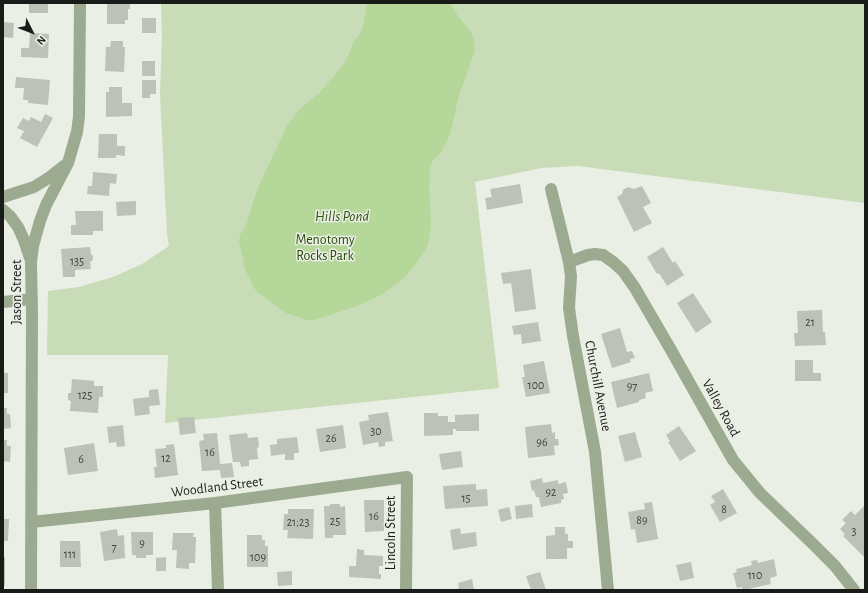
<!DOCTYPE html>
<html>
<head>
<meta charset="utf-8">
<style>
  body { margin:0 }
  #map { position:relative; width:868px; height:593px; overflow:hidden; background:#e9efe5; font-family:"Alegreya Sans",sans-serif }
  canvas { display:block }
  .frame { position:absolute; inset:0; border:4px solid #181b17; pointer-events:none }
  .north { position:absolute; left:12px; top:12px; width:40px; height:40px; -webkit-text-stroke:3px #e9efe5; paint-order:stroke; rotate:132deg; font-size:11px; font-weight:700; line-height:16px; text-align:center; color:#181b17 }
  .north::after { content:''; display:block; margin:auto; width:14px; height:18px; background:#181b17; clip-path:polygon(50% 0,100% 100%,50% 72%,0 100%) }
</style>
</head>
<body>
<div id="map">
<canvas width="868" height="593"></canvas>
<div class="frame"></div>
<div class="north">N</div>
</div>
<script>
const c = document.querySelector('canvas').getContext('2d');
c.lineJoin = 'round';
function fillPath(path, color) {
  c.fillStyle = color;
  c.fill(path, 'evenodd');
}
function poly(rows) {
  const path = new Path2D();
  for (const r of rows) {
    path.moveTo(r[0], r[1]);
    for (let i = 2; i < r.length; i += 2) path.lineTo(r[i], r[i + 1]);
  }
  return path;
}
function strokePath(path, color, width, dash) {
  c.strokeStyle = color;
  c.lineWidth = width;
  c.lineCap = dash ? 'butt' : 'round';
  c.setLineDash(dash || []);
  c.stroke(path);
}
function label(font, color, halo, rows, align = 'center') {
  c.font = font + ' "Alegreya Sans",sans-serif';
  c.lineWidth = 3;
  c.setLineDash([]);
  c.textBaseline = 'middle';
  c.strokeStyle = halo;
  c.fillStyle = color;
  for (const [text, x, y, turn = 0] of rows) {
    c.save();
    c.translate(x, y);
    c.rotate((+turn || 0) * Math.PI / 180);
    c.textAlign = isNaN(turn) ? turn : align;
    if (halo) c.strokeText(text, 0, 0);
    c.fillText(text, 0, 0);
    c.restore();
  }
}
const green = poly([
  [161,3,865,3,865,203,578,166,541,168,475,182,499,388,165,423,168,355,47,355,48,291,79,287,113,277,142,264,169,246,167,235,160,94,162,35]
]);
const water = poly([
  [367,3,450,3,455,12,472,34,475,45,475,51,459,95,450,135,442,151,433,161,430,166,429,187,431,224,428,244,424,252,412,269,401,281,377,297,354,307,314,320,307,320,286,313,257,292,253,286,245,269,239,241,240,235,247,223,254,199,261,181,287,126,300,109,320,92,340,69,347,59,354,41,360,34,363,27]
]);
const building = poly([
  [29,3,48,3,48,13,29,13],
  [107,3,130,3,130,9,128,9,128,20,125,20,125,24,107,24],
  [142,18,156,18,156,33,142,33],
  [3,22,14,23,13,38,3,37],
  [30,33,49,34,48,58,21,57,21,48,29,48],
  [111,41,123,41,123,47,125,47,124,72,105,71,106,47,110,47],
  [142,61,155,61,155,76,142,76],
  [16,77,50,80,48,105,28,103,28,100,23,100,24,88,15,88],
  [142,80,156,80,156,94,150,94,150,98,142,98],
  [109,87,122,87,122,103,132,103,132,116,106,117,106,92,109,92],
  [45,114,53,118,37,147,20,138,24,131,17,128,23,118,29,121,31,117,41,122],
  [99,134,117,134,117,146,125,146,125,156,116,155,116,158,98,158],
  [93,172,117,174,116,184,110,183,109,196,87,194,88,186,92,186],
  [520,184,523,203,487,210,485,198,492,197,490,189],
  [642,186,651,203,643,207,652,223,634,232,617,197,622,194,623,190,628,187,634,189],
  [136,201,136,215,117,216,116,202],
  [75,211,103,211,103,231,93,231,93,235,71,235,71,225,76,225],
  [90,247,91,254,93,256,93,260,90,262,91,269,75,270,75,277,63,277,61,249],
  [663,247,673,263,675,261,684,275,667,286,659,273,657,274,647,257],
  [531,269,536,309,515,312,511,283,503,284,501,273],
  [693,293,712,322,696,333,677,303],
  [822,310,823,332,825,332,826,345,795,346,794,333,798,333,797,311],
  [538,322,541,341,522,344,521,334,514,335,512,326],
  [620,328,627,352,632,351,635,358,630,359,631,362,612,368,601,334],
  [795,360,813,360,813,373,821,373,821,381,795,381],
  [544,361,550,393,526,397,522,377,525,377,523,365],
  [3,373,8,373,8,393,3,393],
  [649,373,653,391,645,393,646,398,639,400,639,402,617,408,611,382],
  [72,379,94,381,94,386,103,386,103,397,99,397,98,413,70,411,71,401,68,400,68,393,71,393],
  [158,389,160,405,149,406,150,414,135,416,133,399,149,397,149,390],
  [3,408,7,408,7,414,10,414,11,428,3,429],
  [388,412,393,441,385,442,385,446,379,447,378,442,363,445,359,422,369,420,368,415],
  [424,413,438,413,438,416,448,416,448,422,455,422,455,415,479,414,479,431,456,431,456,429,453,429,453,435,424,436],
  [194,417,196,433,180,435,178,418],
  [551,424,552,433,555,432,555,439,558,439,559,445,554,446,555,455,528,458,525,427],
  [123,425,125,446,117,447,116,442,109,443,107,427],
  [343,425,346,448,320,452,316,429],
  [679,426,696,451,680,461,668,442,670,441,666,435],
  [635,432,642,457,625,462,618,436],
  [217,433,220,464,232,463,234,477,221,478,220,470,202,471,199,441,204,440,203,434],
  [247,433,248,438,258,437,259,447,257,448,258,459,249,460,249,466,241,467,240,462,233,462,229,435],
  [297,437,299,453,294,453,294,460,285,460,285,454,271,456,270,445,277,444,277,439],
  [3,440,7,440,7,446,11,446,10,462,3,461],
  [94,443,98,471,68,475,64,448],
  [174,444,178,475,155,478,154,467,157,467,155,449,166,448,166,445],
  [461,451,463,467,442,470,439,454],
  [542,478,543,483,558,480,558,484,566,482,568,493,563,494,564,499,561,500,561,503,541,507,539,497,536,497,534,490,532,491,530,481],
  [476,484,476,490,487,489,488,506,445,509,443,486],
  [723,489,737,513,720,522,710,505,715,502,711,496],
  [364,500,384,500,384,531,365,532],
  [652,502,658,539,637,543,635,529,631,530,628,512,645,509,644,503],
  [330,504,340,504,340,507,345,506,346,535,333,535,333,538,325,538,324,506,330,506],
  [532,504,533,517,516,519,515,506],
  [865,505,865,558,843,536,845,534,840,529,846,523,842,520,851,511,855,515],
  [509,507,512,519,501,522,498,510],
  [288,509,314,509,313,539,287,538,288,530,283,530,284,514,288,514],
  [3,519,9,519,8,541,3,541],
  [555,527,565,527,565,534,568,534,568,541,573,541,573,548,567,548,567,559,546,559,546,536,555,535],
  [460,528,461,534,476,532,477,546,453,550,450,530],
  [117,529,118,536,124,535,125,558,104,561,100,532],
  [131,532,153,532,153,555,146,555,146,558,136,558,136,555,132,555],
  [173,533,194,533,193,537,196,537,195,563,189,563,189,569,176,568,177,550,172,550],
  [247,535,262,535,262,540,265,540,265,546,268,546,268,567,247,567],
  [60,541,80,541,81,567,60,567],
  [357,549,364,550,364,555,383,556,383,566,379,566,379,574,381,574,381,579,349,577,349,566,356,566],
  [3,557,5,557,5,586,3,586],
  [166,557,166,571,156,571,156,558],
  [774,559,777,576,770,578,771,584,744,590,742,590,742,587,737,588,733,573,737,572,736,569,752,565,751,561,757,560,758,563],
  [691,562,694,578,680,581,676,565],
  [292,571,292,585,278,586,277,572],
  [540,572,546,590,531,590,526,576],
  [472,579,474,590,455,590,459,588,458,583]
]);
const minor = poly([
  [551,189,569,262,571,276,569,308,573,336,595,452,608,590],
  [3,197,34,187,50,177,64,166],
  [3,210,10,216,18,227,24,240,30,258],
  [569,262,588,255,595,254,603,255,613,262,623,271,635,288,671,350,733,460,760,493,813,544,835,566,854,590],
  [3,302,32,299],
  [215,503,218,590],
  [31,522,215,503,407,477,406,590],
  [31,590,32,314,31,262,33,246,40,221,46,205,68,163,77,132,79,117,80,3]
]);
const numberNames = [
  ["135",77,261],
  ["21",810,322],
  ["100",536,385],
  ["97",632,386],
  ["125",85,395],
  ["30",376,431],
  ["26",331,438],
  ["96",542,442],
  ["16",210,452],
  ["12",166,458],
  ["6",81,459],
  ["92",551,492],
  ["15",466,498],
  ["8",724,509],
  ["16",374,516],
  ["89",642,520],
  ["25",335,521],
  ["21;23",298,522],
  ["3",854,531],
  ["9",142,543],
  ["7",114,547],
  ["111",70,554],
  ["109",258,557],
  ["110",755,575]
];
const parkNames = [
  ["Menotomy",325,240],
  ["Rocks Park",325,256]
];
const streetNames = [
  ["Jason Street",17,292,-90],
  ["Churchill Avenue",598,386,79],
  ["Valley Road",721,408,61],
  ["Woodland Street",217,487,-7],
  ["Lincoln Street",391,533,-90]
];
const waterNames = [
  ["Hills Pond",342,216]
];
fillPath(green, '#c8dcb7');
fillPath(water, '#b5d799');
fillPath(building, '#bcc2b8');
strokePath(minor, '#9cab90', 12);
label('12px', '#41453f', null, numberNames);
label('14px', '#2d4a07', '#e9efe5', parkNames);
label('14px', '#181b17', '#e9efe5', streetNames);
label('italic 15px', '#32500f', '#e9efe5', waterNames);
</script>
</body>
</html>
